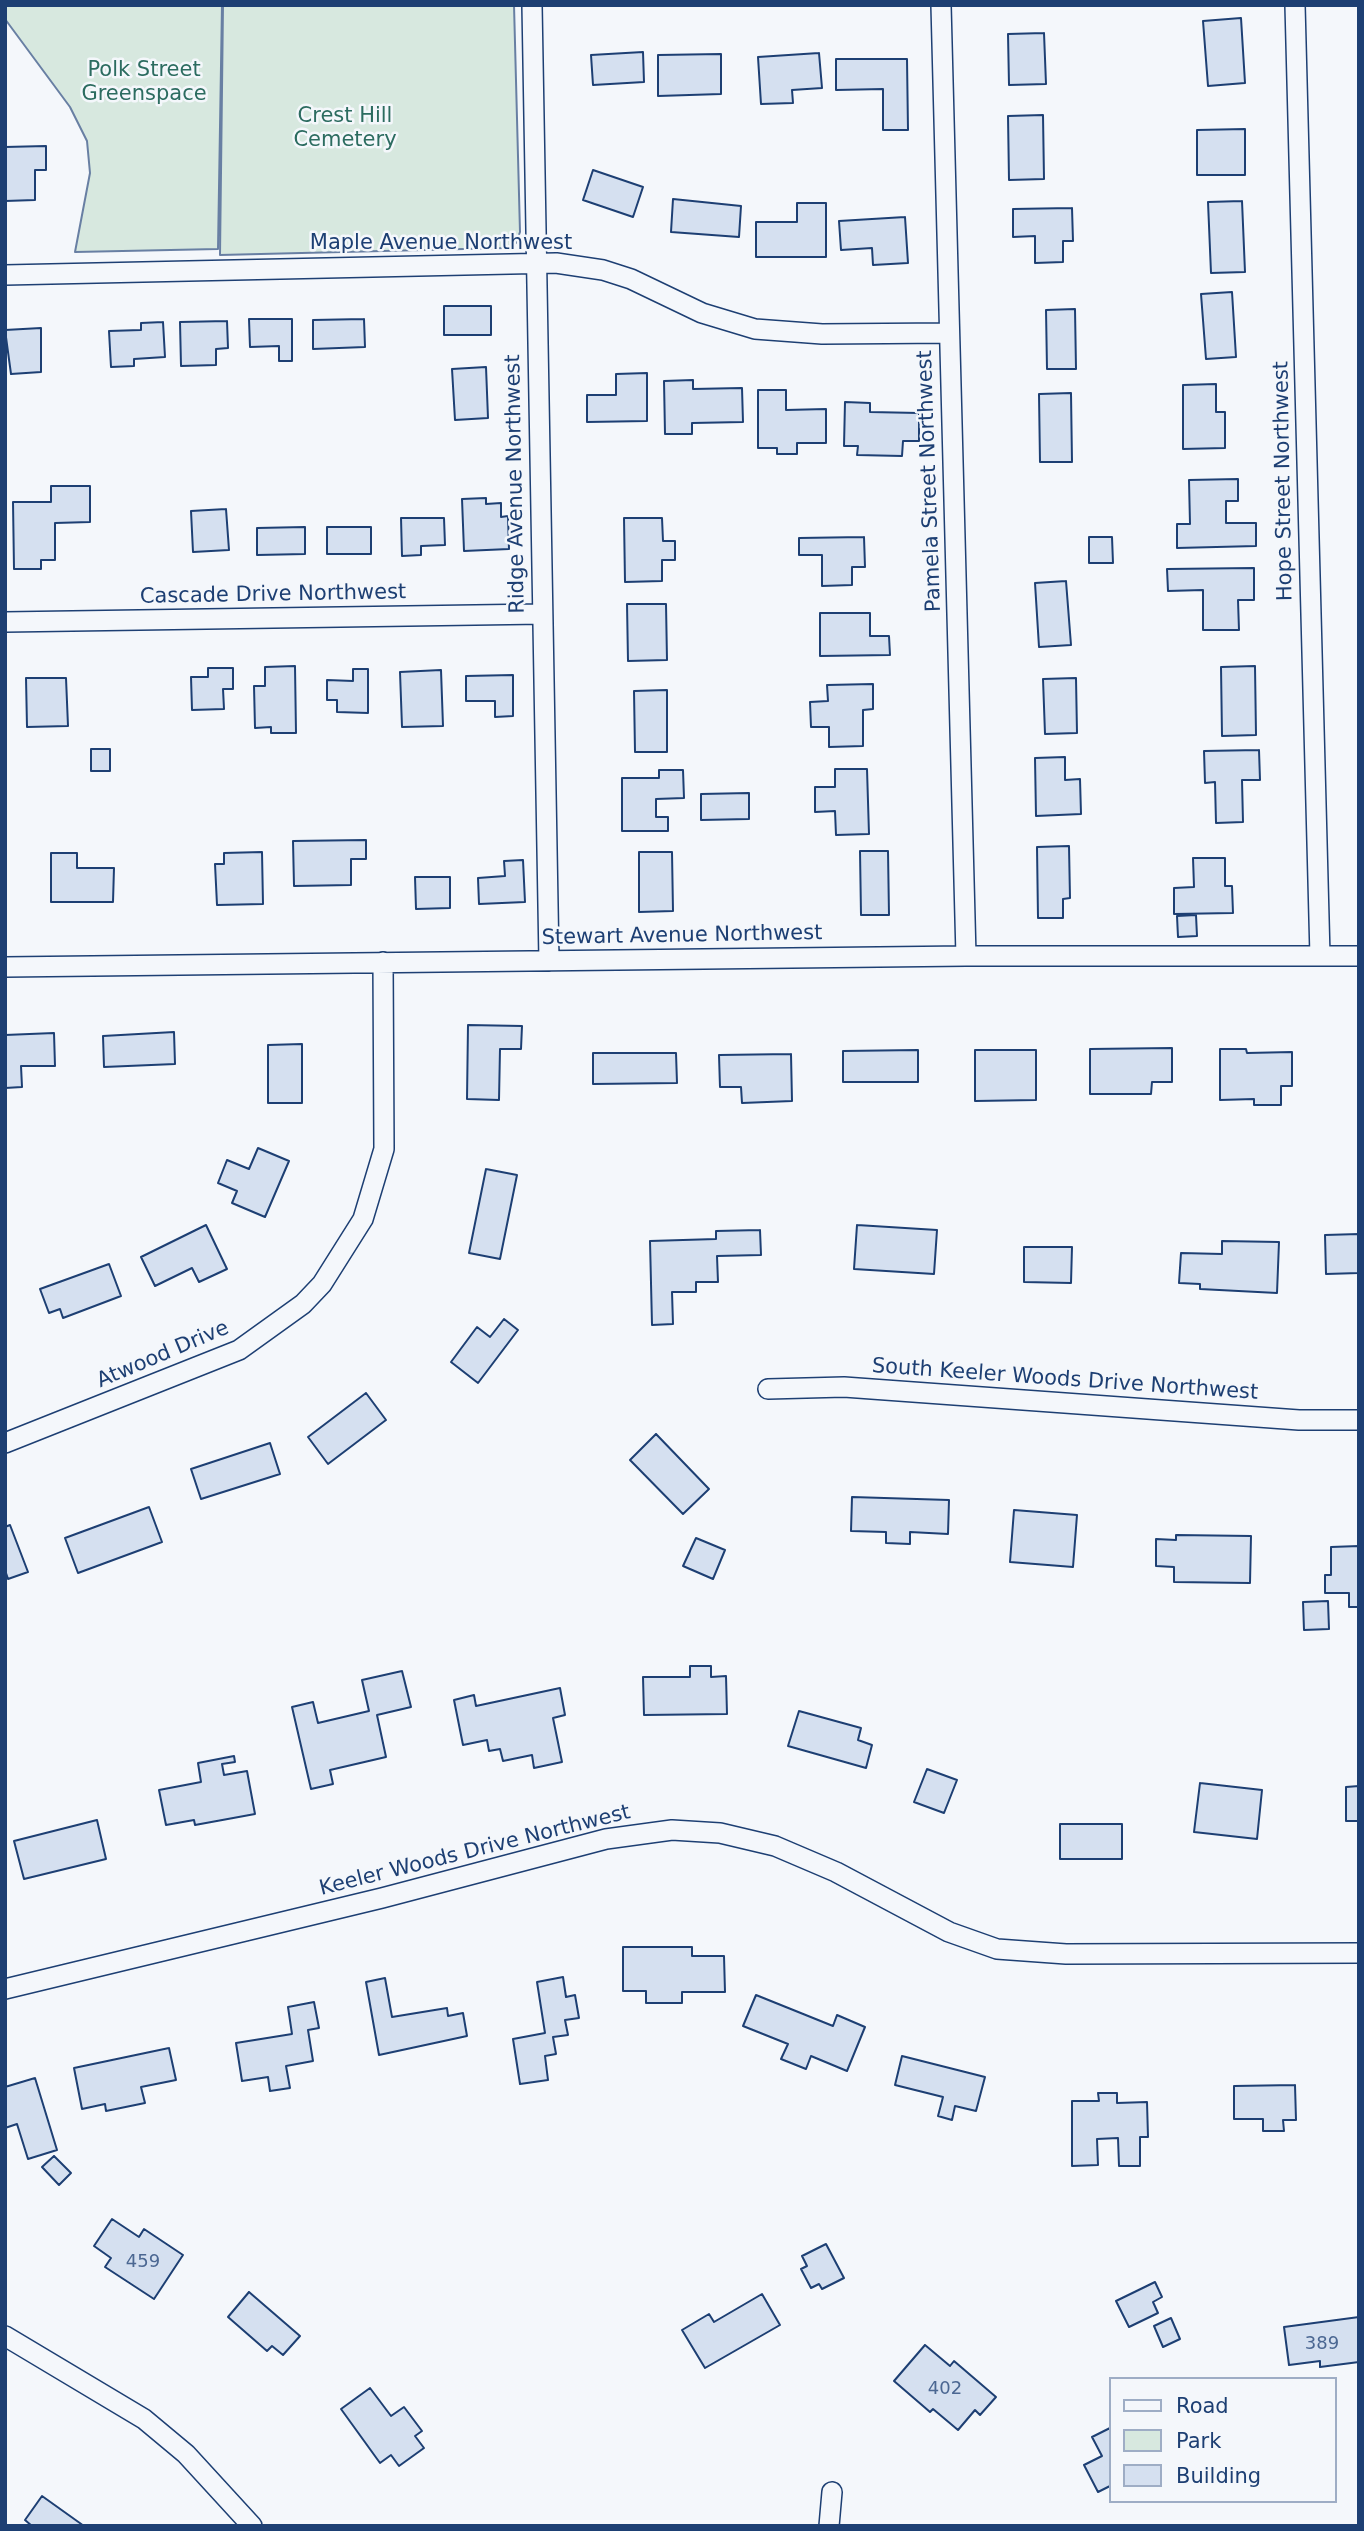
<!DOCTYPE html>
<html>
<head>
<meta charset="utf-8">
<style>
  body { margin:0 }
  #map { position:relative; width:1364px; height:2531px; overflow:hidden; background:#f4f7fb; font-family:"DejaVu Sans",sans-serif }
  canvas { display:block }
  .frame { position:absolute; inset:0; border:7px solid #1d3f73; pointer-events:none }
  .legend { position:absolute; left:1109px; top:2377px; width:228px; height:126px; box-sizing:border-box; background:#f4f7fb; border:2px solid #9eadc5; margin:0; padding:9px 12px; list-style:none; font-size:21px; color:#1d3f73 }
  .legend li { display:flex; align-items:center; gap:14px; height:35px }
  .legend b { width:35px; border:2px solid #9eadc5 }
</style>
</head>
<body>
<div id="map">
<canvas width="1364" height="2531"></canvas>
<div class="frame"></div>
<ul class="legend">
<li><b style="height:9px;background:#f4f7fb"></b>Road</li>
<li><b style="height:19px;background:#d7e8df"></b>Park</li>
<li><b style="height:19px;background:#d5e0f0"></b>Building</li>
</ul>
</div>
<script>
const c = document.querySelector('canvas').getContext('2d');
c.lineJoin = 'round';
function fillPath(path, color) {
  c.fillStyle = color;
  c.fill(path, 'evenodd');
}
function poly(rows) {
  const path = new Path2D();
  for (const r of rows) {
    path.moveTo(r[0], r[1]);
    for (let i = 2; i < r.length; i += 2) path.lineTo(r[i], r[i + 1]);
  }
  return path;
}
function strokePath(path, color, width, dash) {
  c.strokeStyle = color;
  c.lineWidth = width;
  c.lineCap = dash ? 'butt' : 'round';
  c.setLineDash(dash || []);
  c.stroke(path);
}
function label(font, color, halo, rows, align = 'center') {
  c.font = font + ' "DejaVu Sans",sans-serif';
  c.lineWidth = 5;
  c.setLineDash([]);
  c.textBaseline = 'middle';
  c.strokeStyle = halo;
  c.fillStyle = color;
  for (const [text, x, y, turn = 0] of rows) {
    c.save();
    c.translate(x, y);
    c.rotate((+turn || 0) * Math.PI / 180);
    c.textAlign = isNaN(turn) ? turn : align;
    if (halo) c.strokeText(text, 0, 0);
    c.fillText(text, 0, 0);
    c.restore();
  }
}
const green = poly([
  [5,5,222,5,218,249,75,252,90,173,87,141,70,107,5,19,5,5],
  [223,5,514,5,520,232,516,243,505,248,220,255,223,5]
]);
const building = poly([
  [1241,18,1245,83,1208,86,1203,21,1241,18],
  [1044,33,1046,84,1009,85,1008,34,1044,33],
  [643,52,644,82,593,85,591,55,643,52],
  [819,53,822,88,792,90,793,103,761,104,758,57,819,53],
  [721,54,721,94,658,96,658,55,721,54],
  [836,59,907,59,908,130,883,130,883,89,836,90,836,59],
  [1043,115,1044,179,1009,180,1008,116,1043,115],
  [1245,129,1245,175,1197,175,1197,130,1245,129],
  [46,146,46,170,35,170,35,200,5,201,5,147,46,146],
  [593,170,643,187,633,217,583,200,593,170],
  [673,199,741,206,739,237,671,232,673,199],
  [1242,201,1245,272,1211,273,1208,202,1242,201],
  [797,203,826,203,826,257,756,257,756,222,797,222,797,203],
  [1072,208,1073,241,1063,241,1063,262,1035,263,1035,236,1013,237,1013,209,1072,208],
  [905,217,908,263,873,265,872,248,841,250,839,221,905,217],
  [1232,292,1236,357,1206,359,1201,294,1232,292],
  [444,306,491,306,491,335,444,335,444,306],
  [1075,309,1076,369,1047,369,1046,310,1075,309],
  [249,319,292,319,292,361,279,361,279,346,250,347,249,319],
  [364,319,365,347,313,349,313,320,364,319],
  [227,321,228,348,216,349,216,365,181,366,180,322,227,321],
  [163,322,165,357,134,359,134,366,111,367,109,331,141,330,141,323,163,322],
  [41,328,41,372,11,374,5,330,41,328],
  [486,367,488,418,455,420,452,369,486,367],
  [647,373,647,421,587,422,587,395,616,395,616,374,647,373],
  [693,380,693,389,742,388,743,422,692,423,692,434,665,434,664,381,693,380],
  [1216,384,1216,412,1225,412,1225,448,1183,449,1183,385,1216,384],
  [758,390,786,390,786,410,826,409,826,443,797,443,797,454,777,454,777,448,758,448,758,390],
  [1071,393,1072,462,1040,462,1039,394,1071,393],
  [845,402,870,403,870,412,919,413,919,441,903,441,902,456,857,455,858,446,844,446,845,402],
  [1238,479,1238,501,1226,501,1226,523,1256,523,1256,546,1177,548,1177,524,1190,524,1189,480,1238,479],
  [51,486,90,486,90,522,55,523,55,560,41,560,41,569,14,569,13,502,51,502,51,486],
  [486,498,486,504,501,503,501,517,508,516,509,549,464,551,462,499,486,498],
  [226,509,229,550,193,552,191,511,226,509],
  [401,518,444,518,445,545,421,546,421,555,402,556,401,518],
  [624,518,662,518,663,541,675,541,675,560,662,560,662,581,625,582,624,518],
  [305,527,305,554,257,555,257,528,305,527],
  [327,527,371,527,371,554,327,554,327,527],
  [864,537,865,567,852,567,852,585,822,586,822,555,799,555,799,538,864,537],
  [1089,537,1112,537,1113,563,1089,563,1089,537],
  [1254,568,1254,600,1238,600,1239,630,1203,630,1203,590,1168,591,1167,569,1254,568],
  [1066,581,1071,645,1039,647,1035,583,1066,581],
  [627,604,666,604,667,660,628,661,627,604],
  [820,613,870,613,870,636,889,636,890,655,820,656,820,613],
  [295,666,296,733,271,733,271,727,255,728,254,686,265,686,265,667,295,666],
  [1255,666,1256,735,1222,736,1221,667,1255,666],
  [208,668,233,668,233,689,223,689,224,709,192,710,191,677,208,677,208,668],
  [353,669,368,669,368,713,337,712,337,700,327,700,327,680,353,681,353,669],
  [441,670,443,726,402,727,400,672,441,670],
  [513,675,513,716,495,717,495,701,466,701,466,676,513,675],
  [26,678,66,678,68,726,27,727,26,678],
  [1076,678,1077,733,1045,734,1043,679,1076,678],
  [873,684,873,709,863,710,863,746,829,747,829,727,811,727,810,702,828,701,827,685,873,684],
  [667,690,667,752,635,752,634,691,667,690],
  [91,749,110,749,110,771,91,771,91,749],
  [1259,750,1260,780,1242,780,1243,822,1216,823,1215,782,1205,783,1204,751,1259,750],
  [1065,757,1065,780,1080,779,1081,814,1036,816,1035,758,1065,757],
  [835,769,867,769,869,834,836,835,835,811,815,812,815,787,835,787,835,769],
  [659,770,683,770,684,798,656,799,656,817,668,817,668,831,622,831,622,778,659,778,659,770],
  [749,793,749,819,701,820,701,794,749,793],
  [366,840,366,859,351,859,351,885,294,886,293,841,366,840],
  [1069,846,1070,898,1063,899,1063,918,1038,918,1037,847,1069,846],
  [860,851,888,851,889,915,861,915,860,851],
  [262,852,263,904,217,905,215,864,224,864,224,853,262,852],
  [639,852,672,852,673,911,639,912,639,852],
  [51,853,77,853,77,868,114,868,113,902,51,902,51,853],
  [1193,858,1225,858,1225,886,1232,886,1233,913,1174,914,1174,888,1194,887,1193,858],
  [523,860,525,902,479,904,478,878,505,876,504,861,523,860],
  [415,877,450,877,450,908,416,909,415,877],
  [1196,915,1197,936,1178,937,1177,916,1196,915],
  [468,1025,522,1026,521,1049,500,1049,499,1100,467,1099,468,1025],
  [174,1032,175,1064,104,1067,103,1036,174,1032],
  [54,1033,55,1066,21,1066,22,1087,5,1088,5,1035,54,1033],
  [302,1044,302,1103,268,1103,268,1045,302,1044],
  [1172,1048,1172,1082,1152,1082,1151,1094,1090,1094,1090,1049,1172,1048],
  [1220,1049,1246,1049,1247,1053,1292,1052,1292,1086,1281,1086,1281,1105,1254,1105,1254,1099,1220,1100,1220,1049],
  [918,1050,918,1082,843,1082,843,1051,918,1050],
  [975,1050,1036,1050,1036,1100,975,1101,975,1050],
  [593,1053,676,1053,677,1083,593,1084,593,1053],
  [791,1054,792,1101,742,1103,741,1087,720,1087,719,1055,791,1054],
  [258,1148,289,1161,265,1217,232,1203,237,1191,218,1183,227,1160,249,1169,258,1148],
  [486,1169,517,1175,500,1259,469,1253,486,1169],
  [206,1225,227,1269,199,1282,192,1268,155,1286,141,1257,206,1225],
  [857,1225,937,1230,934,1274,854,1269,857,1225],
  [760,1230,761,1255,717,1256,718,1282,696,1282,696,1292,672,1292,673,1324,652,1325,650,1241,716,1239,716,1231,760,1230],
  [1359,1234,1359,1273,1326,1274,1325,1235,1359,1234],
  [1222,1241,1279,1242,1277,1293,1200,1289,1200,1284,1179,1283,1181,1253,1222,1254,1222,1241],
  [1024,1247,1072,1247,1071,1283,1024,1282,1024,1247],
  [109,1264,121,1296,63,1318,60,1309,49,1313,40,1289,109,1264],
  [504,1319,518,1330,478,1383,451,1362,477,1327,490,1337,504,1319],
  [366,1393,386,1420,328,1464,308,1437,366,1393],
  [656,1434,709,1489,683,1514,630,1460,656,1434],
  [270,1443,280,1474,201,1499,191,1469,270,1443],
  [852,1497,949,1500,948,1534,910,1532,910,1544,886,1543,886,1532,851,1531,852,1497],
  [149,1507,162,1542,78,1573,65,1538,149,1507],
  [1014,1510,1077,1515,1073,1567,1010,1562,1014,1510],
  [10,1525,28,1572,8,1579,5,1570,5,1527,10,1525],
  [1176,1535,1251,1536,1250,1583,1174,1582,1174,1567,1156,1566,1156,1539,1176,1540,1176,1535],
  [696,1538,725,1550,713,1579,683,1566,696,1538],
  [1359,1546,1359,1607,1349,1607,1349,1593,1325,1593,1325,1575,1331,1575,1331,1547,1359,1546],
  [1328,1601,1329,1629,1304,1630,1303,1602,1328,1601],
  [690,1666,711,1666,711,1677,726,1676,727,1714,644,1715,643,1677,690,1677,690,1666],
  [402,1671,411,1707,377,1715,386,1757,330,1770,333,1784,311,1789,292,1707,313,1702,318,1723,369,1711,362,1680,402,1671],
  [560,1688,565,1715,553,1718,562,1762,534,1768,532,1755,503,1761,500,1749,489,1751,487,1740,463,1745,454,1700,474,1695,476,1706,560,1688],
  [799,1711,861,1728,858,1740,872,1745,866,1768,788,1746,799,1711],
  [234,1756,235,1762,222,1764,224,1775,247,1771,255,1814,195,1825,194,1820,166,1825,159,1790,201,1782,198,1763,234,1756],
  [927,1769,957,1780,944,1813,914,1802,927,1769],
  [1200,1783,1262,1790,1257,1839,1194,1832,1200,1783],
  [1359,1786,1359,1821,1346,1821,1346,1787,1359,1786],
  [97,1820,106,1859,24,1879,14,1841,97,1820],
  [1060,1824,1122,1824,1122,1859,1060,1859,1060,1824],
  [623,1947,692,1947,692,1956,724,1956,725,1992,682,1992,682,2003,646,2003,646,1991,623,1991,623,1947],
  [563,1977,566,1997,575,1995,579,2018,565,2020,568,2035,553,2037,556,2054,545,2056,548,2080,520,2084,513,2039,545,2033,537,1982,563,1977],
  [385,1978,392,2017,447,2008,448,2016,463,2013,467,2036,379,2055,366,1982,385,1978],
  [756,1995,833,2026,837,2015,865,2027,847,2071,811,2056,806,2069,781,2059,788,2044,743,2026,756,1995],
  [314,2002,319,2028,308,2030,313,2061,286,2066,290,2088,270,2091,268,2077,242,2081,236,2043,292,2034,288,2007,314,2002],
  [169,2048,176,2080,141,2087,145,2103,106,2111,105,2104,82,2109,74,2068,169,2048],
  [902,2056,985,2077,976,2111,955,2106,952,2120,938,2116,943,2097,895,2085,902,2056],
  [35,2078,57,2150,28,2159,17,2124,5,2128,5,2087,35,2078],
  [1295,2085,1296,2120,1283,2120,1284,2131,1263,2131,1263,2119,1234,2119,1234,2086,1295,2085],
  [1098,2093,1117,2093,1117,2103,1147,2102,1148,2137,1140,2137,1140,2166,1119,2166,1118,2138,1097,2139,1098,2165,1072,2166,1072,2101,1099,2101,1098,2093],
  [54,2156,71,2173,59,2185,42,2167,54,2156],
  [112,2219,139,2237,144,2229,183,2255,154,2299,105,2267,111,2258,94,2246,112,2219],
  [826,2244,844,2278,822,2289,819,2284,811,2288,801,2269,807,2266,802,2256,826,2244],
  [1155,2282,1162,2297,1153,2302,1158,2313,1129,2327,1116,2301,1155,2282],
  [249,2292,300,2336,283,2355,272,2346,267,2351,228,2317,249,2292],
  [762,2294,780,2325,705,2368,682,2330,709,2314,714,2322,762,2294],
  [1359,2317,1359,2362,1320,2367,1320,2361,1289,2365,1284,2327,1359,2317],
  [1171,2318,1180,2339,1163,2347,1154,2326,1171,2318],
  [925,2345,950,2366,954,2361,996,2397,980,2415,975,2410,958,2430,933,2409,930,2412,894,2381,925,2345],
  [370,2388,391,2416,404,2407,422,2431,415,2436,424,2448,399,2466,391,2455,380,2463,341,2409,370,2388],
  [1110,2428,1110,2486,1098,2492,1084,2465,1102,2456,1092,2437,1110,2428],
  [42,2496,84,2526,32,2526,25,2520,42,2496]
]);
const minor = poly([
  [532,5,549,961],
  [941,5,966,956],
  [1295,5,1320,956],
  [5,275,556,263,603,270,631,279,702,313,755,329,822,334,949,333],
  [5,622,542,614],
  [5,967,966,956,1359,956],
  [768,1389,844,1387,1299,1420,1359,1420],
  [5,1443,239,1350,303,1304,322,1284,363,1219,384,1149,383,962],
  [5,1989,382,1898,606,1839,672,1830,720,1833,775,1846,836,1872,949,1932,997,1949,1066,1954,1359,1953],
  [5,2336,144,2419,186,2454,252,2526],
  [829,2526,832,2492]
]);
const numberNames = [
  ["459",143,2262],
  ["389",1322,2344],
  ["402",945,2389]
];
const parkNames = [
  ["Polk Street",144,71],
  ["Greenspace",144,95],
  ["Crest Hill",345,117],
  ["Cemetery",345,141]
];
const streetNames = [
  ["Maple Avenue Northwest",441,244],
  ["Pamela Street Northwest",930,481,-92],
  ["Hope Street Northwest",1284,481,-91],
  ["Ridge Avenue Northwest",516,484,-91],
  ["Cascade Drive Northwest",273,595,-1],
  ["Stewart Avenue Northwest",682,936,-1],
  ["Atwood Drive",163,1355,-23],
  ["South Keeler Woods Drive Northwest",1065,1380,4],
  ["Keeler Woods Drive Northwest",475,1851,-14]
];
fillPath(green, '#d7e8df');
strokePath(green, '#687fa3', 2);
fillPath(building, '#d5e0f0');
strokePath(building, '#1d3f73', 2);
strokePath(minor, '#1d3f73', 22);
strokePath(minor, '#f4f7fb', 19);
label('18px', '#4b6792', null, numberNames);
label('21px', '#2c6c60', '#f4f7fb', parkNames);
label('21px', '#1d3f73', '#f4f7fb', streetNames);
</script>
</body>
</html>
